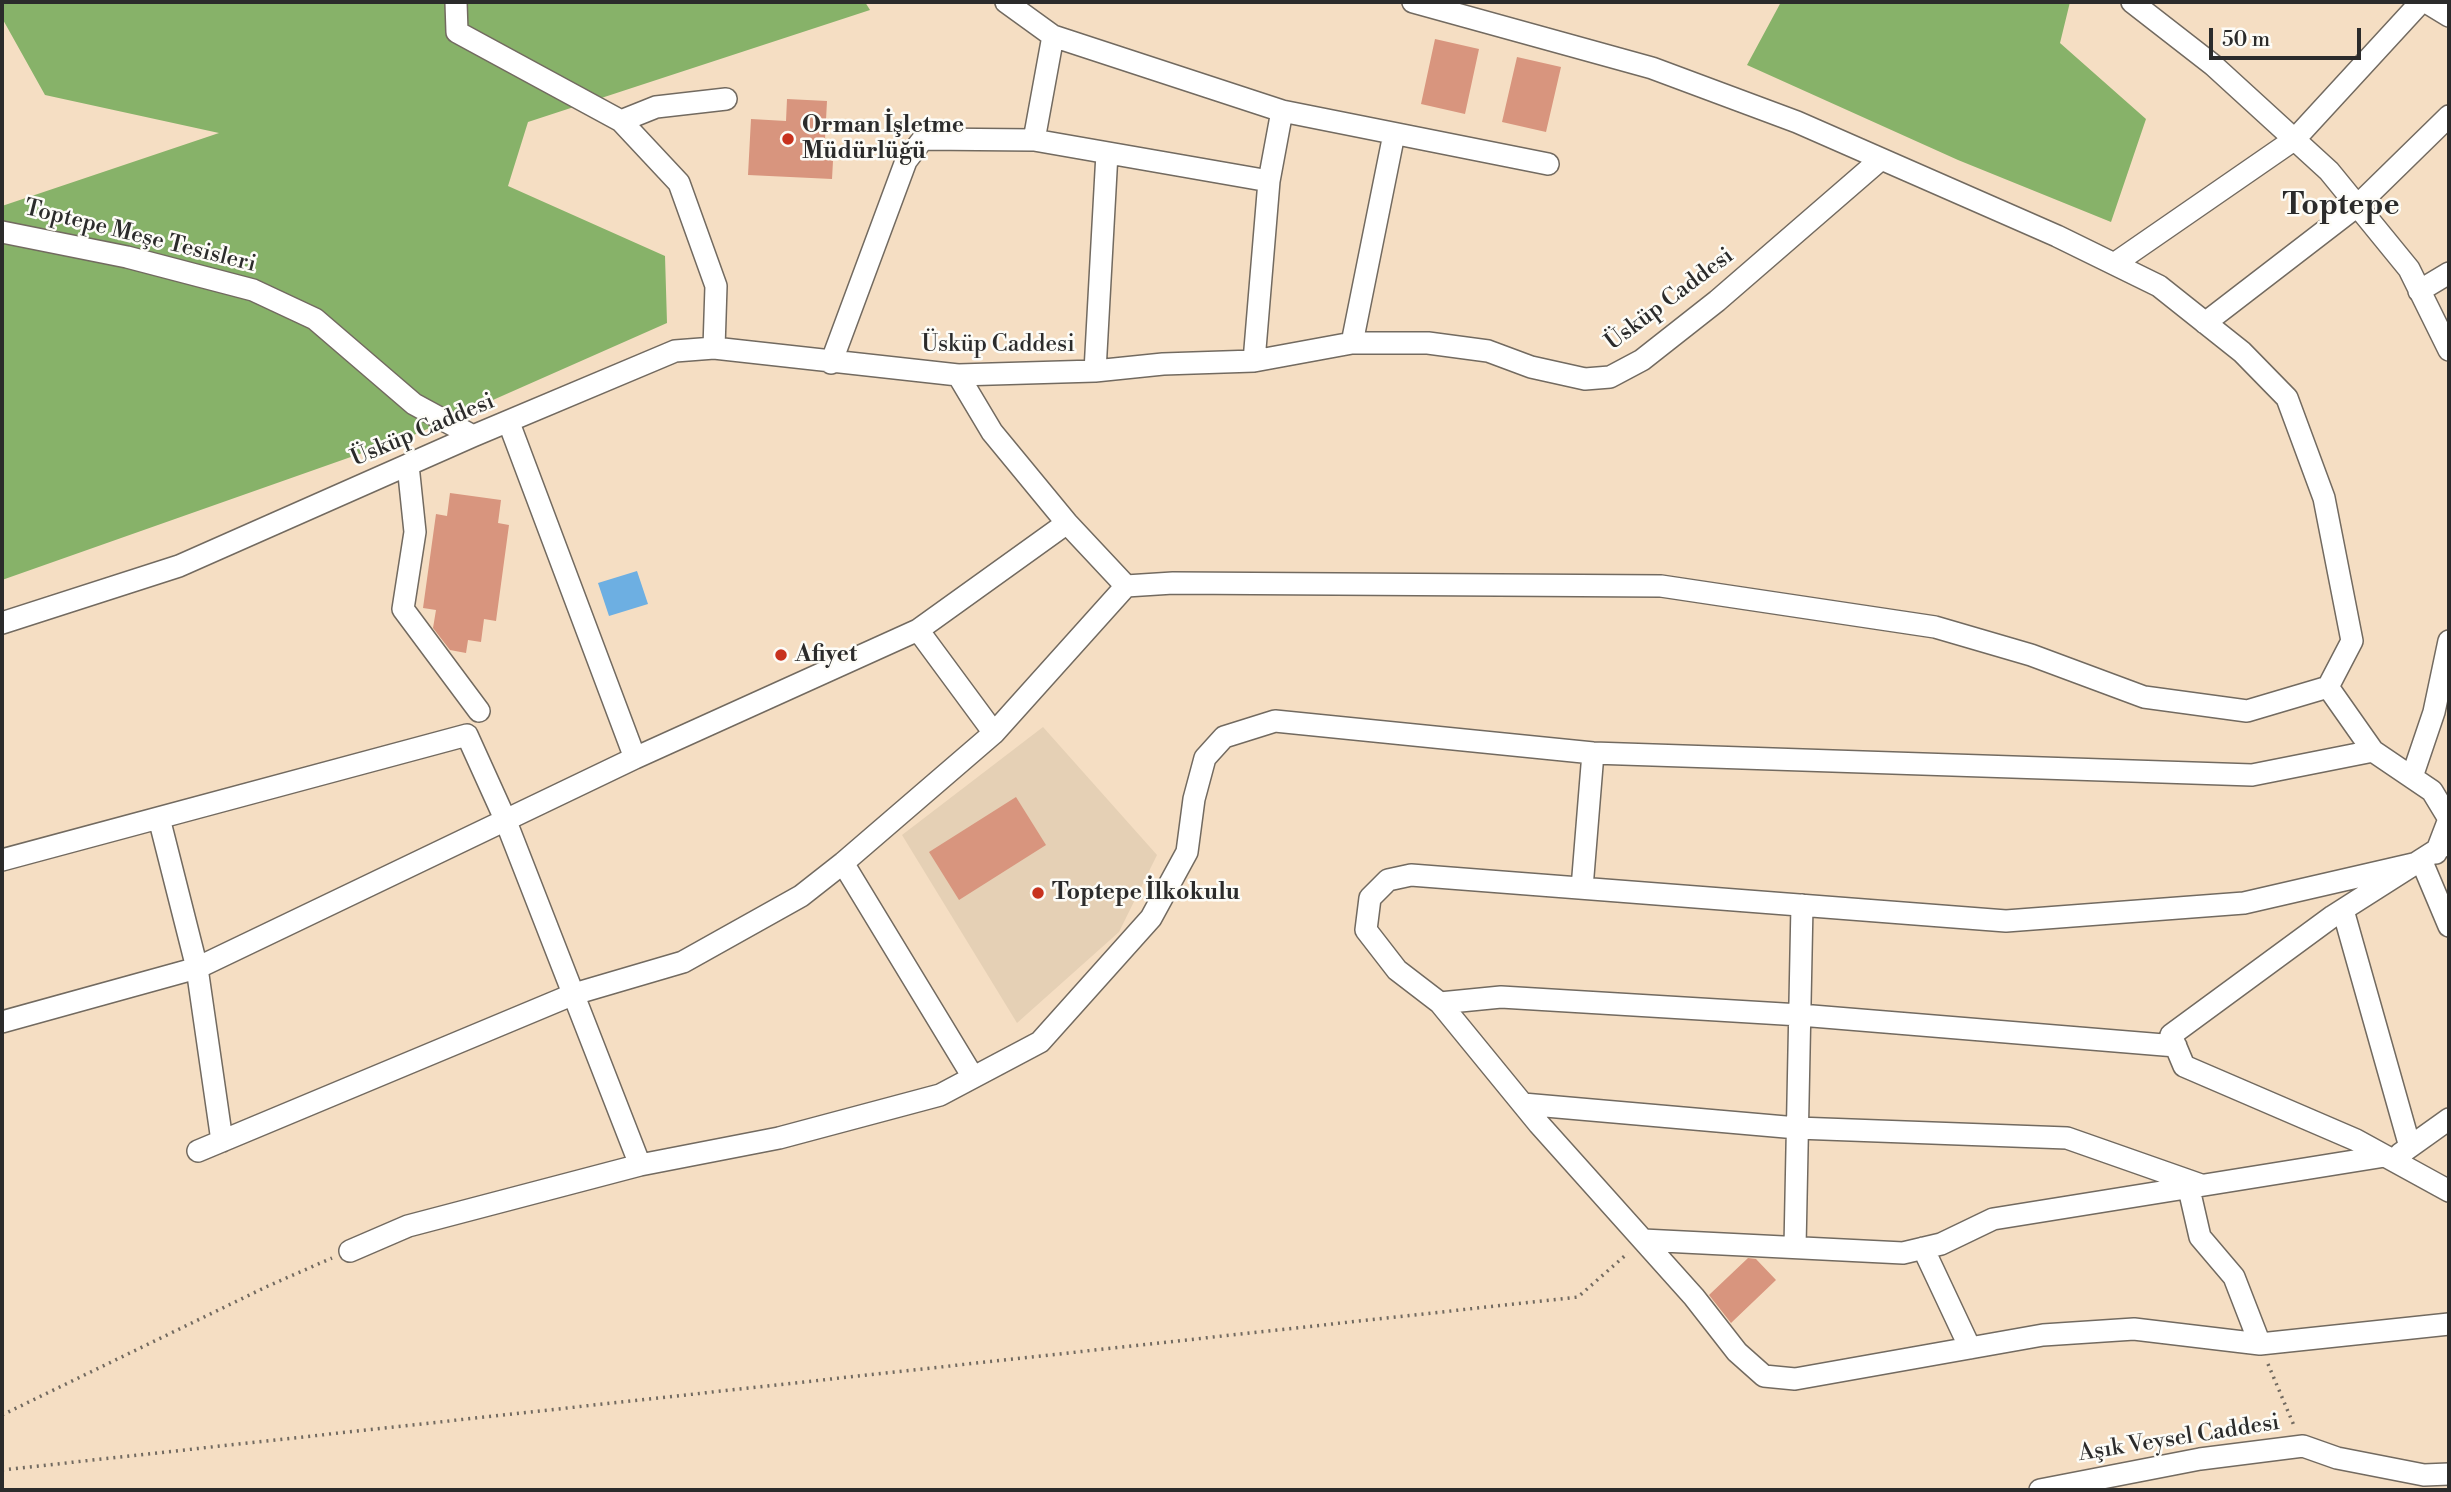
<!DOCTYPE html>
<html>
<head>
<meta charset="utf-8">
<style>
  body { margin:0 }
  #map { position:relative; width:2451px; height:1492px; overflow:hidden; background:#f5dec3; font-family:"Libre Bodoni",serif }
  canvas { display:block }
  .frame { position:absolute; inset:0; border:4px solid #2b2b2b; pointer-events:none }
  .scale { position:absolute; left:2209px; top:28px; width:152px; height:32px; box-sizing:border-box; border:4px solid #2b2b2b; border-top:0; padding-left:9px; font-size:21px; line-height:24px; white-space:nowrap; color:#2b2b2b; -webkit-text-stroke:5px #fdfcf7; paint-order:stroke }
</style>
</head>
<body>
<div id="map">
<canvas width="2451" height="1492"></canvas>
<div class="frame"></div>
<div class="scale">50 m</div>
</div>
<script>
const c = document.querySelector('canvas').getContext('2d');
c.lineJoin = 'round';
function fillPath(path, color) {
  c.fillStyle = color;
  c.fill(path, 'evenodd');
}
function poly(rows) {
  const path = new Path2D();
  for (const r of rows) {
    path.moveTo(r[0], r[1]);
    for (let i = 2; i < r.length; i += 2) path.lineTo(r[i], r[i + 1]);
  }
  return path;
}
function strokePath(path, color, width, dash) {
  c.strokeStyle = color;
  c.lineWidth = width;
  c.lineCap = dash ? 'butt' : 'round';
  c.setLineDash(dash || []);
  c.stroke(path);
}
function label(font, color, halo, rows, align = 'center') {
  c.font = font + ' "Libre Bodoni",serif';
  c.lineWidth = 5;
  c.setLineDash([]);
  c.textBaseline = 'middle';
  c.strokeStyle = halo;
  c.fillStyle = color;
  for (const [text, x, y, turn = 0] of rows) {
    c.save();
    c.translate(x, y);
    c.rotate((+turn || 0) * Math.PI / 180);
    c.textAlign = isNaN(turn) ? turn : align;
    if (halo) c.strokeText(text, 0, 0);
    c.fillText(text, 0, 0);
    c.restore();
  }
}
const built = poly([
  [1043,727,1157,855,1119,932,1017,1023,902,835]
]);
const forest = poly([
  [2,2,865,2,870,10,528,122,508,186,665,256,667,323,416,434,2,580,2,206,219,133,45,95,2,18],
  [1781,2,2070,2,2060,43,2146,119,2111,222,1958,160,1747,65]
]);
const water = poly([
  [637,571,648,604,609,616,598,583]
]);
const building = poly([
  [1435,39,1479,49,1465,114,1421,104],
  [1517,57,1561,67,1546,132,1502,122],
  [787,99,827,101,824,158,833,161,832,179,748,175,751,119,786,121],
  [450,493,501,500,498,523,509,525,496,621,484,619,481,642,468,640,466,653,450,650,433,628,436,610,423,608,436,514,447,516],
  [1016,797,1046,845,959,900,929,852],
  [1748,1258,1756,1259,1776,1280,1731,1323,1709,1295]
]);
const path = poly([
  [2268,1364,2295,1428],
  [2,1415,268,1286,332,1258],
  [2,1470,1578,1297,1628,1253]
]);
const minor = poly([
  [456,2,457,32,621,121,679,183,716,286,714,348],
  [1006,2,1053,36,1282,111,1548,164],
  [2132,2,2213,65,2329,171,2409,269,2449,350],
  [2426,2,2449,16],
  [621,121,656,107,726,99],
  [1034,140,1053,36],
  [2,232,127,257,253,290,315,319,414,404,473,436],
  [2114,264,2295,139,2421,2],
  [2419,291,2449,273],
  [2205,323,2357,206,2449,116],
  [1352,343,1394,134],
  [1254,361,1269,181,1282,111],
  [831,363,906,161,923,139,1034,140,1269,181],
  [1095,371,1107,153],
  [958,375,992,432,1067,523,1126,586],
  [509,423,635,758],
  [408,465,415,532,403,609,479,711],
  [2,623,179,566,473,436,675,351,714,348,958,375,1095,371,1163,364,1254,361,1352,343,1428,343,1488,351,1531,367,1585,379,1610,377,1642,360,1717,301,1881,159],
  [918,630,994,733],
  [2328,687,2373,751,2432,791,2449,819,2436,853],
  [2412,777,2434,712,2449,641],
  [159,818,197,968,222,1141],
  [2449,842,2333,916,2171,1035,2184,1066,2356,1140,2449,1191],
  [2,860,467,735,505,819,640,1165,779,1138,940,1095,1040,1042,1151,918,1187,852,1194,799,1205,758,1224,737,1275,721,1593,753,2252,775,2373,751],
  [843,863,973,1077],
  [1582,888,1593,753],
  [2343,910,2410,1147],
  [2449,926,2422,862,2244,903,2006,921,1411,875,1388,880,1370,898,1366,930,1397,970,1440,1003,1539,1124,1694,1297,1737,1352,1764,1376,1795,1379,2043,1335,2134,1329,2260,1344,2449,1324],
  [1440,1003,1501,997,1800,1015,2176,1046],
  [2,1022,197,968,635,758,918,630,1067,523],
  [1523,1104,1797,1128,2067,1138,2201,1185],
  [198,1151,574,994,683,962,801,896,843,863,994,733,1126,586,1173,583,1661,586,1935,627,2031,655,2144,697,2247,711,2328,687,2352,641,2324,498,2287,398,2242,352,2159,286,2057,236,1797,122,1652,68,1413,2],
  [2400,1154,2449,1119],
  [2189,1189,2200,1237,2234,1277,2260,1344],
  [1643,1240,1903,1253,1941,1244,1993,1219,2385,1156],
  [1795,1247,1802,905],
  [1923,1248,1970,1348],
  [350,1251,408,1226,640,1165],
  [2040,1490,2200,1459,2303,1446,2337,1458,2424,1475,2449,1474]
]);
const markers = [
  [788,139,7,"#c8321e"],
  [781,655,7,"#c8321e"],
  [1038,893,7,"#c8321e"]
];
const poiNames = [
  ["Orman İşletme",802,126],
  ["Müdürlüğü",802,152],
  ["Afiyet",795,655],
  ["Toptepe İlkokulu",1052,893]
];
const streetNames = [
  ["Toptepe Meşe Tesisleri",140,237,14],
  ["Üsküp Caddesi",1670,300,-37],
  ["Üsküp Caddesi",998,345],
  ["Üsküp Caddesi",423,431,-23],
  ["Aşık Veysel Caddesi",2179,1439,-9]
];
const districtNames = [
  ["Toptepe",2341,207]
];
fillPath(built, '#e5d0b5');
fillPath(forest, '#87b269');
fillPath(water, '#6dafe2');
fillPath(building, '#d8957e');
strokePath(minor, '#726a60', 24);
strokePath(path, '#726a60', 3.5, [2, 5]);
strokePath(minor, '#fff', 21);
for (const [x, y, r, color] of markers) {
  const dot = new Path2D();
  dot.arc(x, y, r, 0, 2 * Math.PI);
  c.fillStyle = color;
  c.fill(dot);
  strokePath(dot, '#fdfcf7', 2.5);
}
label('bold 23px', '#2b2b2b', '#fdfcf7', poiNames, 'left');
label('23px', '#2b2b2b', '#fdfcf7', streetNames);
label('bold 30px', '#2b2b2b', '#fdfcf7', districtNames);
</script>
</body>
</html>
